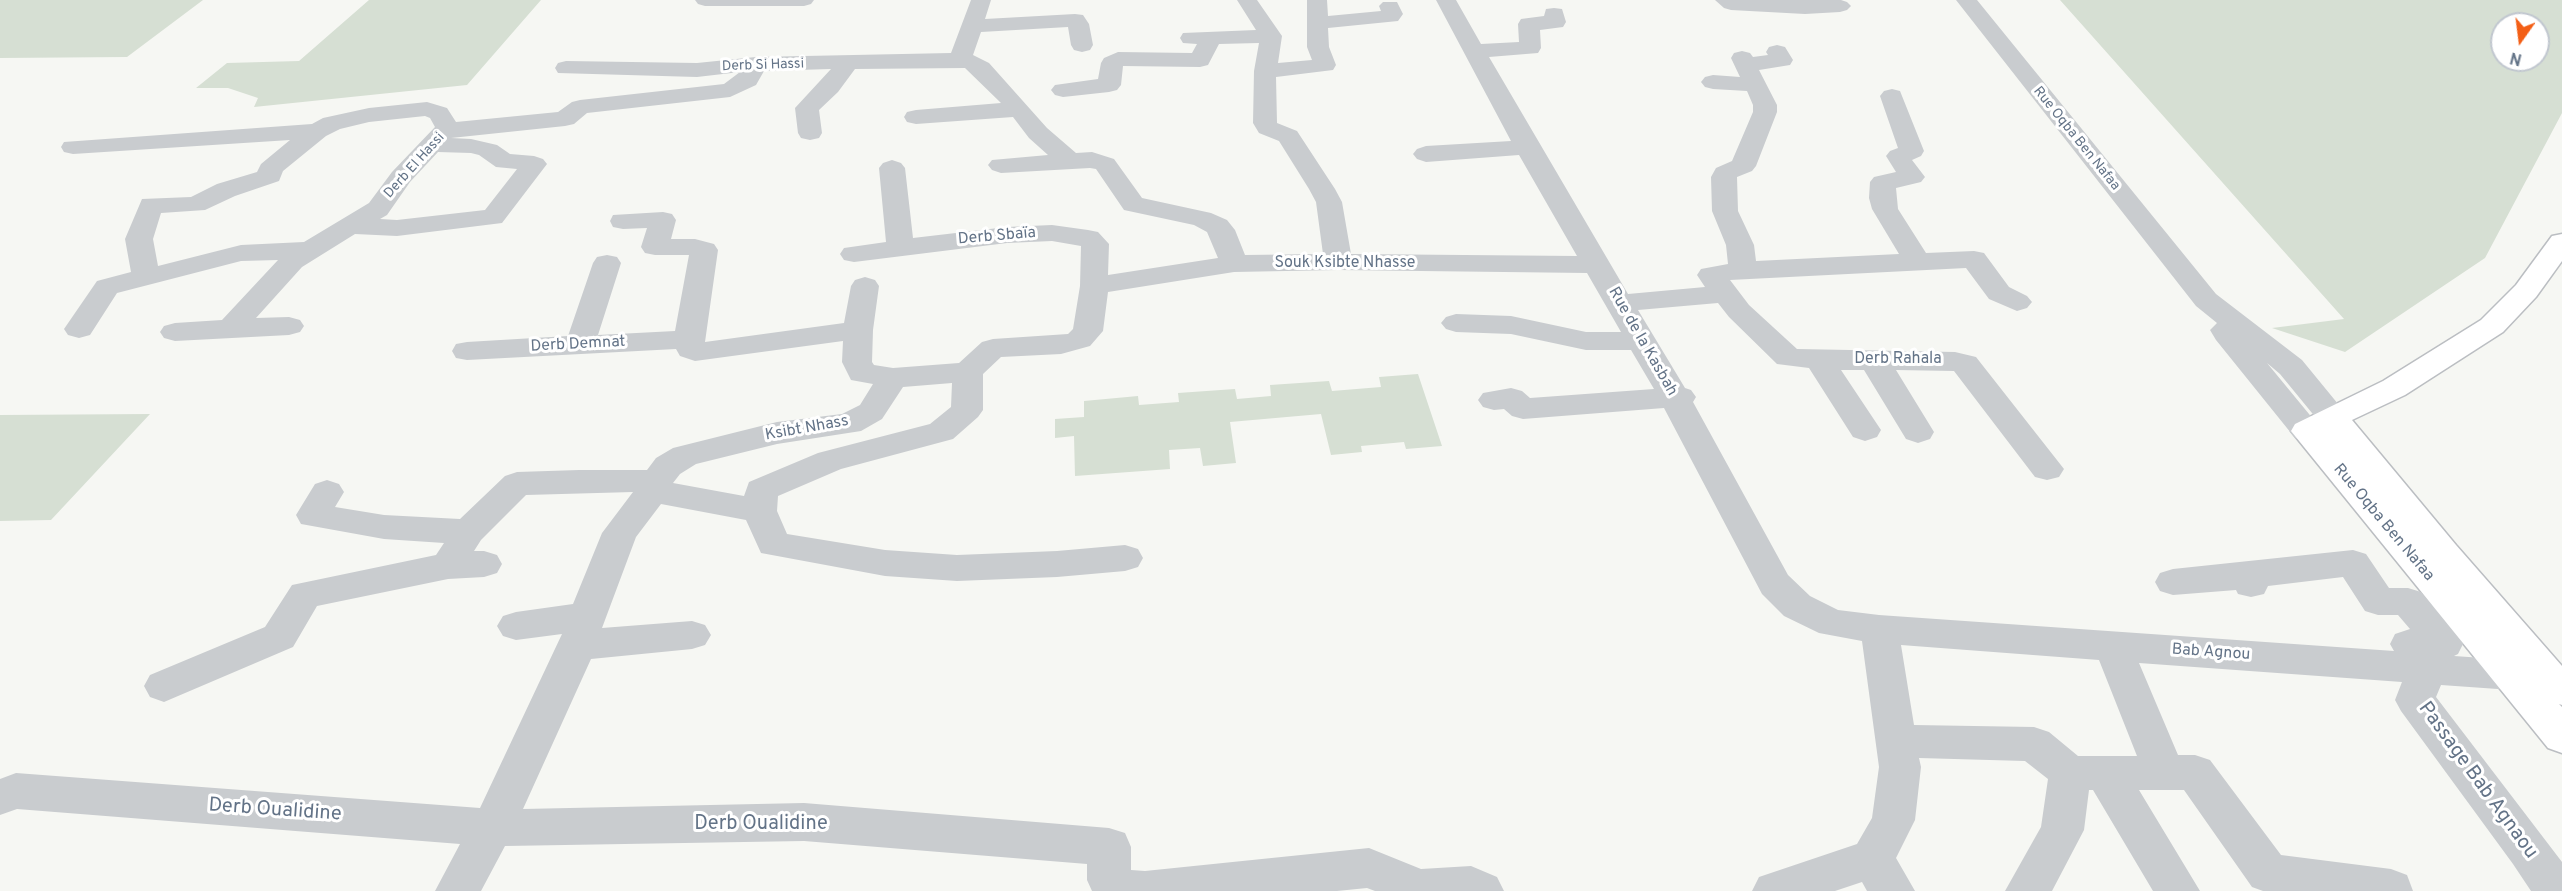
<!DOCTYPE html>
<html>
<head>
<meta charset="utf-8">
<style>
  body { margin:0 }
  #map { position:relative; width:2562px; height:891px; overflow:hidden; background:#f6f7f3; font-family:Overpass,sans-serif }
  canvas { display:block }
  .north { position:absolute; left:2490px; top:12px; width:60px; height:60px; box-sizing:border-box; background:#fff; border:2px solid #c1c7cf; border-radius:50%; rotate:194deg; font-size:16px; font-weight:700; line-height:24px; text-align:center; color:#637387 }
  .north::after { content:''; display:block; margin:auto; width:21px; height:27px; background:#f35f16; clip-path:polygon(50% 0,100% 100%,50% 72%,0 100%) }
</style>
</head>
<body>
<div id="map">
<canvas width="2562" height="891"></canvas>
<div class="north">N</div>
</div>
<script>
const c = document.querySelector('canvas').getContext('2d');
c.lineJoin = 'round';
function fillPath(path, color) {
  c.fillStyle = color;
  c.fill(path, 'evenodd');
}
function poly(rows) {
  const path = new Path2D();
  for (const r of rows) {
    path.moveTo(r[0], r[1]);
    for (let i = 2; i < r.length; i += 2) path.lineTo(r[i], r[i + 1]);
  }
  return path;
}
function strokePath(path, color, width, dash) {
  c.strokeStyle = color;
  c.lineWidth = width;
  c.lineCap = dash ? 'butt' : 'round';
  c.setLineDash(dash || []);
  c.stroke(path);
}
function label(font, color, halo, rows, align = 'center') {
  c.font = font + ' Overpass,sans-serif';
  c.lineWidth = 6;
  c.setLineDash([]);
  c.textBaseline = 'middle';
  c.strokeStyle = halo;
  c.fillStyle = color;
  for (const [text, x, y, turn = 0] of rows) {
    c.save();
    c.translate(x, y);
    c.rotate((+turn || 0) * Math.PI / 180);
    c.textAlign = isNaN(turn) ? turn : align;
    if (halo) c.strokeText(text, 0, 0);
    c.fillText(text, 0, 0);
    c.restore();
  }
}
const green = poly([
  [0,0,203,0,127,57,0,58],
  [369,0,541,0,467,85,254,107,258,98,228,88,196,88,227,63,299,61],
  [2060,0,2562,0,2562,113,2485,258,2345,352,2272,328,2344,319],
  [2502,24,2538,24,2538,60,2502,60],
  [1418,374,1442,446,1406,449,1404,442,1361,446,1362,452,1331,455,1321,414,1230,422,1236,463,1203,466,1200,448,1169,450,1170,469,1075,476,1074,436,1055,438,1055,419,1084,417,1084,401,1138,396,1139,405,1179,402,1178,393,1235,389,1237,399,1271,396,1270,385,1329,381,1332,391,1381,387,1379,377],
  [150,414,51,520,0,521,0,415]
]);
const minor = poly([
  [695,0,814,0,811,4,804,6,705,6,698,4,695,0],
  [971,0,991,0,985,19,1075,14,1083,15,1089,24,1093,45,1090,50,1082,52,1074,50,1071,45,1068,27,981,32,973,55,989,63,1047,128,1076,153,1092,152,1114,159,1142,198,1211,213,1227,220,1235,230,1245,255,1323,254,1316,202,1309,189,1279,141,1259,133,1253,123,1254,71,1259,43,1219,44,1208,65,1200,67,1123,66,1121,85,1117,90,1109,92,1063,97,1055,95,1051,90,1055,85,1098,79,1101,63,1104,58,1118,52,1192,53,1197,44,1183,43,1180,38,1183,33,1256,30,1237,0,1257,0,1282,36,1278,63,1312,60,1307,47,1307,0,1327,0,1328,16,1381,11,1379,6,1383,2,1397,2,1403,14,1398,21,1328,28,1329,47,1336,65,1333,70,1276,77,1277,123,1297,131,1335,189,1342,202,1351,254,1577,256,1519,155,1426,162,1417,159,1413,154,1417,149,1426,146,1511,141,1436,0,1456,0,1481,44,1519,42,1518,24,1521,19,1544,16,1546,9,1554,8,1562,9,1566,22,1563,27,1540,30,1541,48,1538,53,1489,57,1628,294,1705,287,1697,275,1701,269,1728,264,1726,245,1712,211,1711,177,1716,168,1732,161,1753,112,1753,105,1747,91,1713,89,1705,87,1701,82,1705,77,1713,75,1740,77,1731,58,1734,53,1742,51,1750,53,1753,57,1768,55,1766,52,1769,47,1777,45,1785,47,1793,60,1790,65,1759,70,1777,105,1777,112,1756,166,1752,171,1737,177,1738,211,1754,245,1756,261,1899,254,1872,209,1869,198,1870,182,1874,177,1896,172,1886,156,1890,151,1898,148,1880,96,1884,91,1892,89,1900,91,1924,151,1921,156,1912,160,1925,177,1921,182,1896,188,1898,209,1926,253,1974,251,1984,253,2009,287,2027,296,2032,302,2027,308,2017,311,1989,299,1966,268,1730,280,1749,305,1797,349,1955,352,1976,357,2064,469,2059,477,2047,480,2035,477,1954,371,1896,370,1934,432,1930,439,1918,443,1906,439,1864,370,1841,370,1881,430,1877,437,1865,441,1853,437,1809,368,1777,364,1729,317,1718,303,1638,310,1685,388,1691,390,1696,397,1693,402,1788,575,1810,596,1838,610,1879,615,2394,651,2390,644,2395,634,2410,629,2398,615,2378,615,2365,611,2343,577,2268,586,2264,594,2251,597,2238,594,2236,590,2173,595,2160,591,2155,582,2160,573,2173,569,2353,550,2366,554,2389,588,2408,588,2421,592,2458,634,2463,644,2458,654,2454,656,2512,660,2531,657,2545,661,2551,672,2545,683,2512,690,2441,685,2436,697,2562,862,2562,891,2531,891,2513,864,2401,711,2395,700,2402,682,2139,663,2178,755,2195,755,2210,760,2281,855,2391,869,2407,875,2413,891,2263,891,2252,887,2184,790,2139,790,2200,891,2153,891,2093,790,2089,790,2084,830,2052,891,2005,891,2041,827,2048,779,2025,761,1919,758,1921,767,1915,820,1896,858,1915,891,1867,891,1862,882,1835,891,1752,891,1759,877,1857,844,1872,818,1879,767,1862,641,1819,633,1784,616,1762,594,1664,408,1523,419,1512,416,1504,409,1494,410,1483,407,1478,400,1483,393,1511,388,1522,391,1530,398,1654,389,1631,350,1586,350,1511,334,1456,332,1446,329,1441,323,1446,317,1456,314,1511,316,1586,332,1621,332,1587,273,1338,270,1234,272,1108,292,1103,331,1090,346,1061,354,1001,357,983,374,983,410,978,417,953,439,841,469,778,496,777,511,787,534,885,550,957,555,1057,551,1125,545,1138,549,1143,558,1138,567,1125,571,1057,577,957,581,885,576,761,553,746,520,661,504,636,537,602,628,692,621,705,625,711,635,705,645,692,649,591,659,523,809,804,803,1109,828,1125,833,1131,847,1131,870,1145,871,1369,848,1421,869,1471,866,1497,877,1504,891,1375,891,1367,888,1337,891,1092,891,1087,880,1087,864,804,841,505,846,481,891,435,891,460,844,17,809,0,815,0,779,16,773,480,808,562,634,516,640,503,636,497,626,503,616,516,612,573,604,602,533,633,492,526,495,481,540,474,551,484,551,497,555,502,564,497,573,484,577,448,579,317,606,293,647,164,702,150,697,144,686,150,675,265,627,292,585,436,555,444,543,384,539,301,524,296,515,315,484,327,480,339,484,344,492,335,507,384,515,460,519,505,476,517,472,579,470,647,470,656,458,673,448,777,422,842,414,860,405,873,384,851,380,842,362,843,341,695,361,680,356,676,349,467,360,456,358,452,351,456,344,467,342,568,336,593,263,597,257,607,255,617,257,621,263,598,335,675,331,689,255,655,255,645,253,641,247,647,228,623,229,613,227,610,221,613,215,663,212,672,214,676,220,671,239,695,239,714,244,718,250,705,342,844,323,851,286,855,280,865,277,875,280,879,286,873,330,872,362,874,365,893,368,959,363,982,342,993,339,1068,334,1073,329,1080,286,1081,246,1052,241,1007,243,854,262,844,260,840,254,844,248,886,242,879,168,883,163,892,160,901,163,905,168,913,238,1007,227,1052,225,1088,230,1098,232,1109,244,1108,275,1218,258,1207,232,1194,225,1124,210,1096,169,1090,168,1001,173,992,170,988,165,992,160,1048,155,1029,138,1013,117,916,124,907,122,904,117,907,112,916,110,1001,103,965,68,855,69,838,92,819,110,822,133,819,138,810,140,801,138,798,133,795,108,831,69,764,71,756,85,730,97,587,113,574,124,565,126,451,138,471,139,497,145,510,154,534,156,543,159,547,164,502,223,397,236,355,234,302,267,256,318,289,317,300,320,304,326,300,332,289,335,175,341,164,338,160,332,164,326,175,323,222,320,278,260,241,261,117,293,90,335,79,338,68,335,64,329,97,281,131,272,125,239,142,199,191,197,217,184,257,172,261,164,290,140,73,154,64,152,61,147,64,142,312,124,323,118,369,108,427,102,447,108,456,122,558,112,572,102,580,100,724,84,740,72,697,77,558,73,555,68,558,63,566,61,697,63,756,57,951,53,971,0],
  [425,116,430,118,435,127,392,172,369,203,304,242,241,245,158,266,153,239,161,213,205,210,235,196,279,181,283,171,326,136,340,129,369,122,425,116],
  [438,152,471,153,479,155,496,167,517,169,485,210,397,220,380,219,387,215,410,182,438,152],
  [952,383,951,407,930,424,818,453,749,482,744,496,673,483,680,474,696,464,777,444,861,431,882,419,903,387,952,383],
  [1901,645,2099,660,2137,756,2078,756,2049,732,2034,727,1914,725,1901,645],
  [1715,0,1841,0,1847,2,1851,6,1847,10,1840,12,1805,14,1731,10,1724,8,1715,0],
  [1956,0,1977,0,2216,294,2302,360,2343,410,2348,417,2343,424,2332,427,2321,424,2280,374,2267,363,2323,431,2319,438,2307,442,2295,438,2216,340,2210,330,2217,323,2196,306,1956,0]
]);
const major = poly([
  [2562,234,2562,261,2536,297,2503,332,2405,395,2352,420,2456,545,2562,666,2562,705,2559,704,2562,707,2562,753,2548,748,2291,431,2295,424,2383,381,2481,320,2516,285,2552,236,2562,234]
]);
const farStreetnames = [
  ["Derb Si Hassi",763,66,-2],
  ["Rue Oqba Ben Nafaa",2076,139,51],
  ["Derb El Hassi",415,166,-48]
];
const streetNames = [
  ["Derb Sbaïa",997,237,-5],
  ["Souk Ksibte Nhasse",1345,264],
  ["Rue de la Kasbah",1642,342,60],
  ["Derb Demnat",578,345,-3],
  ["Derb Rahala",1898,360],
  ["Ksibt Nhass",807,429,-10],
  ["Rue Oqba Ben Nafaa",2383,523,50],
  ["Bab Agnou",2211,653,4]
];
const nearStreetnames = [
  ["Passage Bab Agnaou",2477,781,54],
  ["Derb Oualidine",275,811,4],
  ["Derb Oualidine",761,825]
];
fillPath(green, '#d6dfd3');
strokePath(major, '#bbbec2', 3);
fillPath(minor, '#c9cccf');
fillPath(major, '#fff');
label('14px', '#637387', '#fff', farStreetnames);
label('16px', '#637387', '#fff', streetNames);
label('20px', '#637387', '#fff', nearStreetnames);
</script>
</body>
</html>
